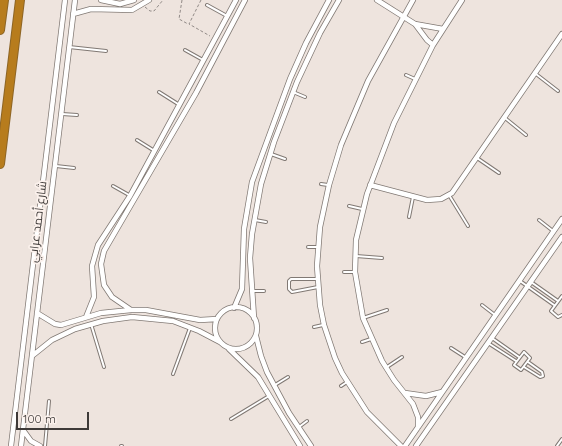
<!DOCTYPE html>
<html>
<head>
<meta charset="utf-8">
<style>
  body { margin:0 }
  #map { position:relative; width:562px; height:446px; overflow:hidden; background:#eee4de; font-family:Quicksand,sans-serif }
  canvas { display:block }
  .scale { position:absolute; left:16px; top:412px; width:73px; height:18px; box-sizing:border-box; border:2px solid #3e3a38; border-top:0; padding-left:5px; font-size:12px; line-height:14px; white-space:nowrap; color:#3e3a38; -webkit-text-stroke:3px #fbf1ec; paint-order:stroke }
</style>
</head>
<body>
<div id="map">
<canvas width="562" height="446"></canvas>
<div class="scale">100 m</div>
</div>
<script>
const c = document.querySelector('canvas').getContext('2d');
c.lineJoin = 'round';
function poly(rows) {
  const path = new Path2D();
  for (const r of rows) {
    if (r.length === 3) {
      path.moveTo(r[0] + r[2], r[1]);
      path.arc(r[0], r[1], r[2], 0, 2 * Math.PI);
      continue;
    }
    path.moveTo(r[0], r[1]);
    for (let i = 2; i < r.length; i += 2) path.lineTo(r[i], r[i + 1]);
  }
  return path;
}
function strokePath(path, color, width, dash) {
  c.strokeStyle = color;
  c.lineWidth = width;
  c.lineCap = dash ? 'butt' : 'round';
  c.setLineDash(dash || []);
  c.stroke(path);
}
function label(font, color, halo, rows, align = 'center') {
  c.font = font + ' Quicksand,Cairo,sans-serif';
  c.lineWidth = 3.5;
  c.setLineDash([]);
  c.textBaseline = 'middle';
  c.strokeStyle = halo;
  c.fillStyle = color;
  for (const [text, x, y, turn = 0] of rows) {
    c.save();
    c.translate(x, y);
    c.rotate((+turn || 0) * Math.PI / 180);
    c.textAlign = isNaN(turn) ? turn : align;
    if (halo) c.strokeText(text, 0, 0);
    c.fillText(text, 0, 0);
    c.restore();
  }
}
const path = poly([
  [182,0,179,19,188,24],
  [201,0,189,24,210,36],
  [145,7,150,11,154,11,163,0]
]);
const lane = poly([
  [207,5,227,16],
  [69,47,106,51],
  [185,50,203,60],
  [536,74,558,91],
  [406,75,415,79],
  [159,92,178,104],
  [293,92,305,97],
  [62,114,77,115],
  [505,118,526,135],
  [137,140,153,150],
  [271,154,285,159],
  [477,158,499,173],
  [56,166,74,168],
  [321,184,328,185],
  [113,186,129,195],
  [449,195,468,226],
  [349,206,362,209],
  [409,217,413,197],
  [255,220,266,222],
  [539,220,553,231],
  [308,247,318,247],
  [356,256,382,258],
  [344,272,354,272],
  [317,279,291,279,289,281,289,289,292,292,318,287],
  [520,281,554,305],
  [531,282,558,301],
  [253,291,264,291],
  [562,296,551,311,558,317,562,315],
  [482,305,495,315],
  [363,318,387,310],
  [91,324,104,367],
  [314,327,323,325],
  [492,338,519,357],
  [362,342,371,339],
  [488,343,516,361],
  [451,348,465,357],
  [524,352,530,358,521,370,514,365,524,352],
  [387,367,402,357],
  [524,367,540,377,543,376,542,372,528,362],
  [173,374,190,328],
  [275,385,288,377],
  [341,386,347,382],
  [231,419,269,396],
  [299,427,307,421],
  [45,446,49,401],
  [121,446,122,446],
  [557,446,562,439]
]);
const street = poly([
  [101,0,120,4,134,0],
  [377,0,415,24,443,29],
  [73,14,91,9,132,10,149,0],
  [415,24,427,40,433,45],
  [370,185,427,200,441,199,452,193,562,34],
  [236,328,21],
  [234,308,242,289,244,229,252,182,290,79,306,43,329,0],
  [131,310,112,297,104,285,101,264,104,251,196,93,245,0],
  [37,313,55,324,61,325,101,313,131,310,146,310,200,320,217,319],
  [86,317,94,297,92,266,98,245,130,196,236,0],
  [254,318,250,258,252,234,261,184,274,142,297,82,320,33,339,0],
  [256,336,261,356,267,372,289,413,311,446],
  [229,349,258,377,300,446],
  [32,356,52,340,75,329,103,321,132,317,173,321,199,331,220,342],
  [405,393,426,396,442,392],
  [418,427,418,417,413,404,394,380,382,361,363,318,355,272,356,240,367,194,394,123,433,45,462,0],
  [23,430,31,441,40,446],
  [11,446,65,0],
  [21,446,75,0],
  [401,446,367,412,342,373,335,358,324,325,320,305,317,266,320,227,329,185,341,145,368,81,413,0],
  [405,446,562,219],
  [416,446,562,237]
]);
const highway = poly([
  [0,30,4,0],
  [0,164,20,0]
]);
const streetNames = [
  ["شارع أحمد عرابي",38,222,-83]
];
strokePath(lane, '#817974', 4);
strokePath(street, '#817974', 6);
strokePath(highway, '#8d6526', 10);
strokePath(path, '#918a87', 1, [3, 2]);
strokePath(lane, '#fff', 2);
strokePath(street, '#fff', 4.5);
strokePath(highway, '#b77c1d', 8);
label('12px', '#3e3a38', '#fbf1ec', streetNames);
</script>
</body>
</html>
